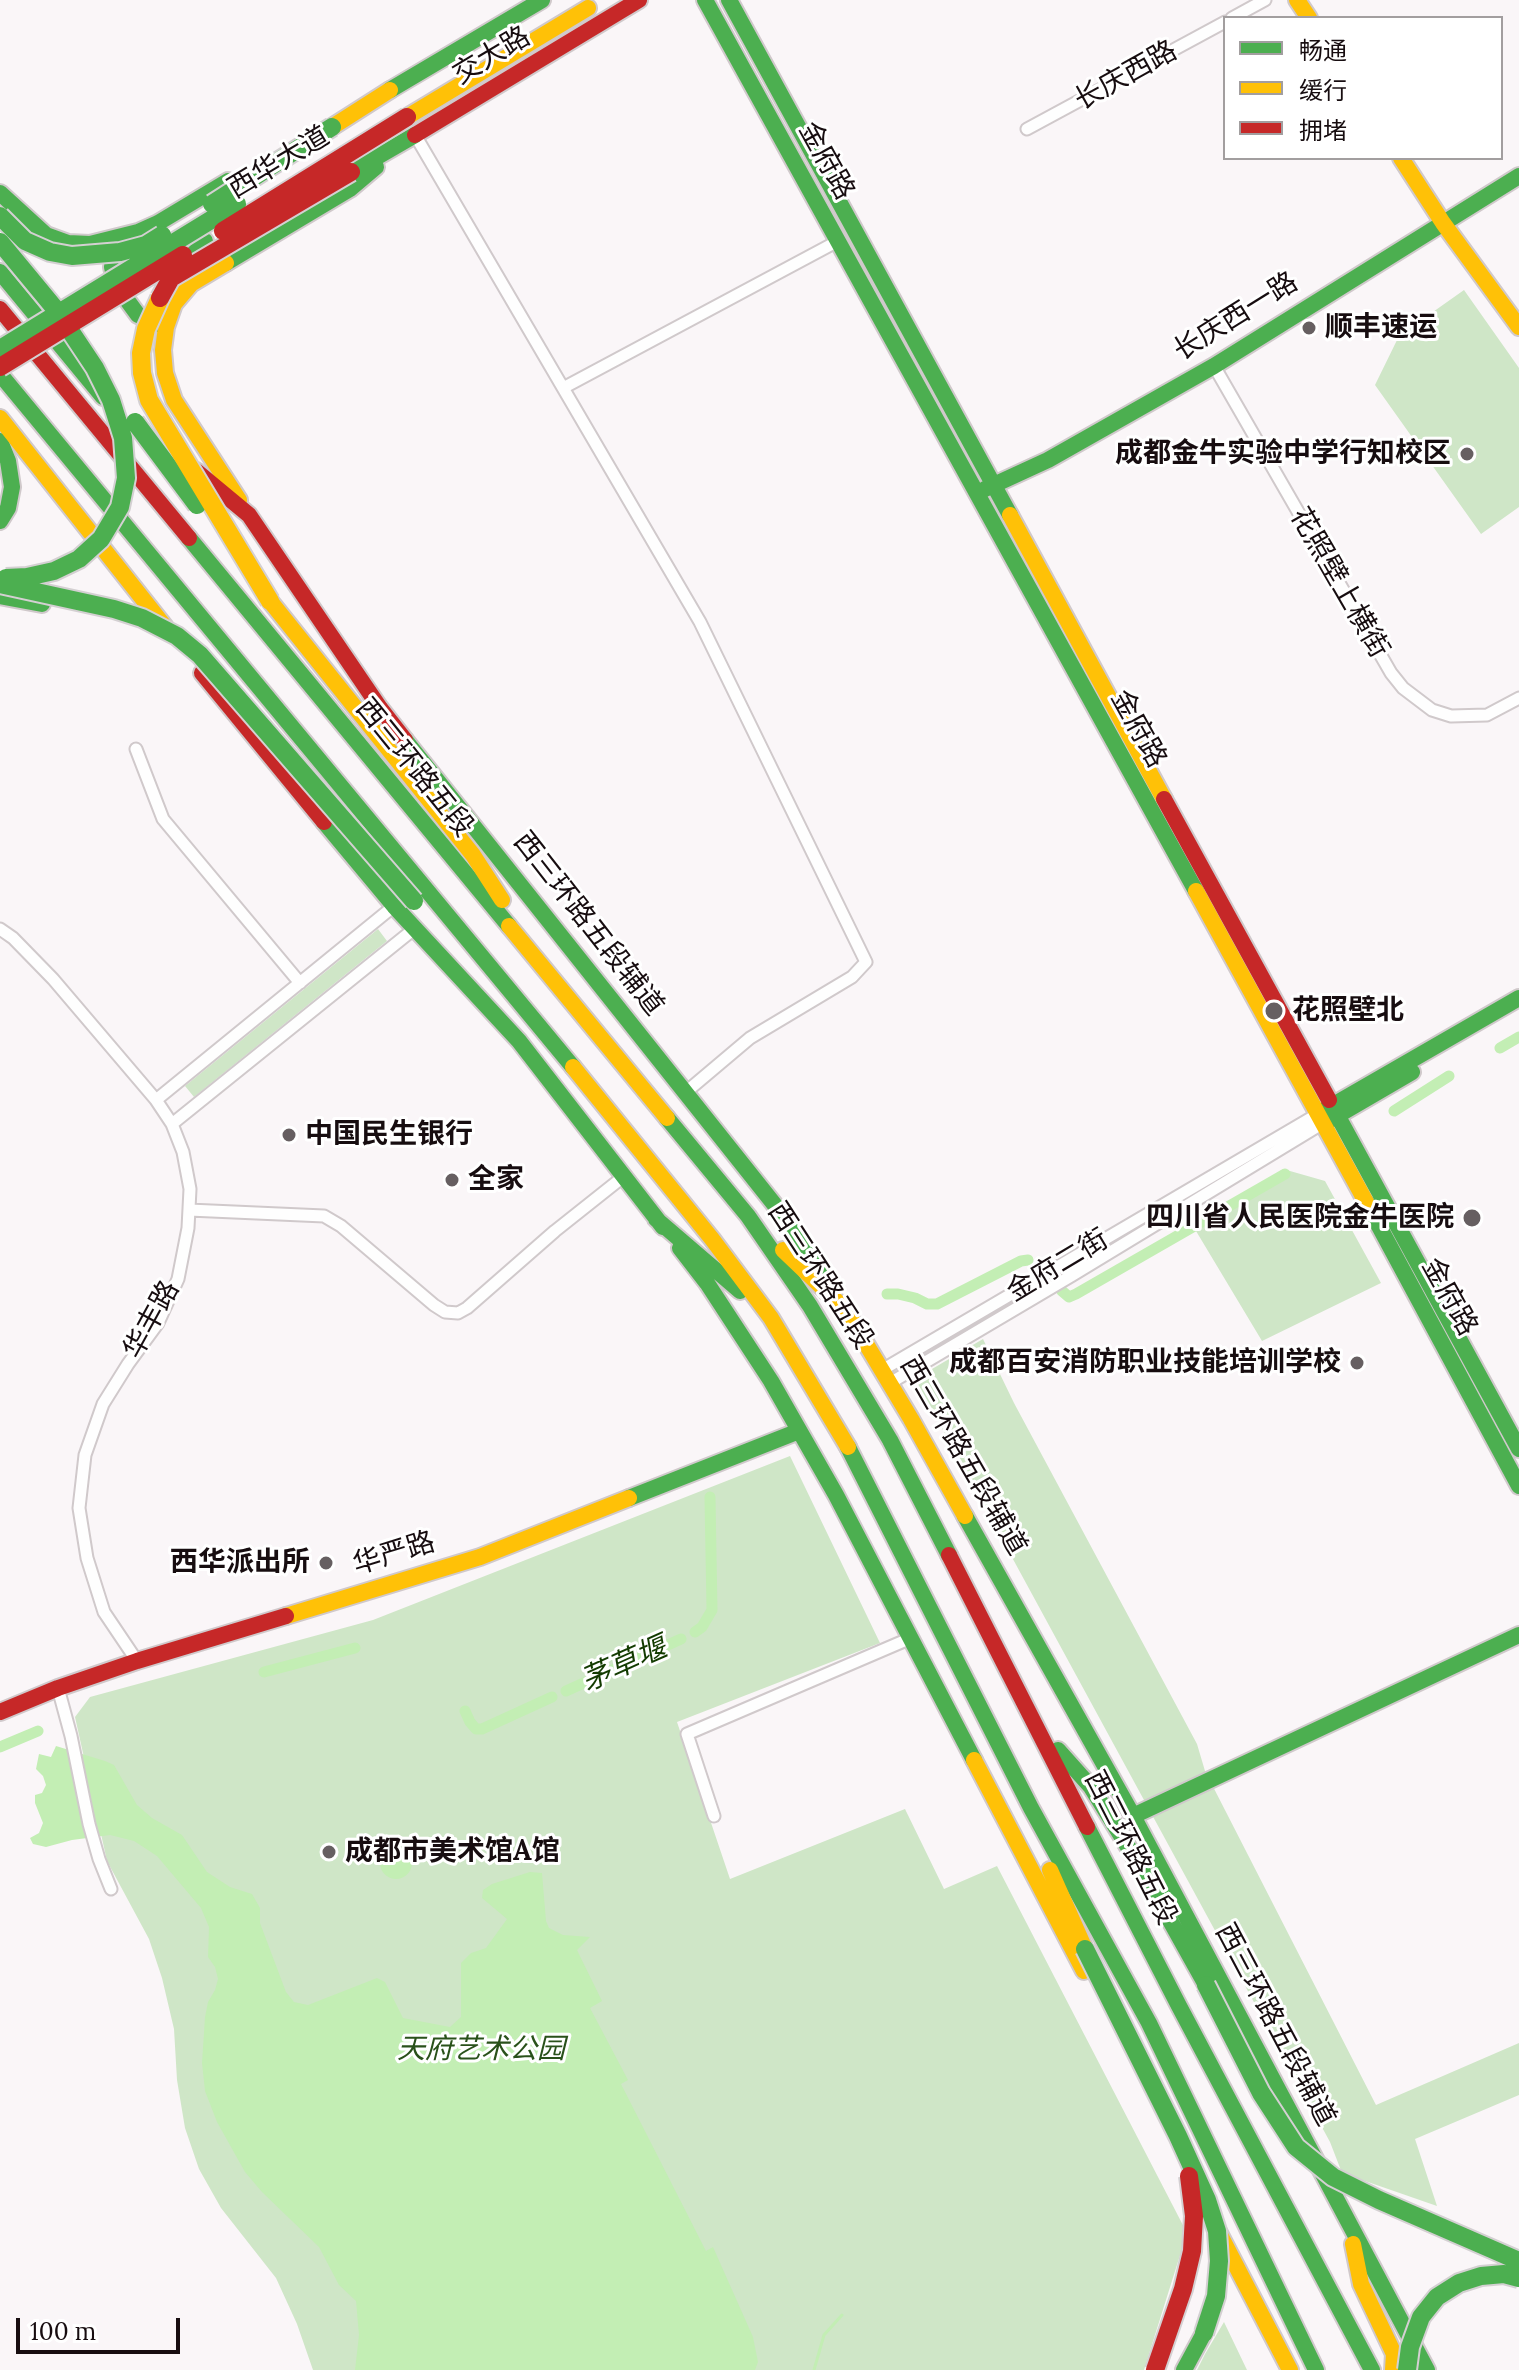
<!DOCTYPE html>
<html>
<head>
<meta charset="utf-8">
<style>
  body { margin:0 }
  #map { position:relative; width:1519px; height:2370px; overflow:hidden; background:#faf6f8; font-family:Lora,"Noto Sans SC",serif }
  canvas { display:block }
  .legend { position:absolute; left:1223px; top:16px; width:280px; height:144px; box-sizing:border-box; background:#fff; border:2px solid #a29e9f; margin:0; padding:10px 14px; list-style:none; font-size:24px; color:#170d10 }
  .legend li { display:flex; align-items:center; gap:16px; height:40px }
  .legend b { width:40px; border:2px solid #a29e9f }
  .scale { position:absolute; left:16px; top:2318px; width:164px; height:36px; box-sizing:border-box; border:4px solid #170d10; border-top:0; padding-left:10px; font-size:24px; line-height:28px; white-space:nowrap; color:#170d10; -webkit-text-stroke:6px #fff; paint-order:stroke }
</style>
</head>
<body>
<div id="map">
<canvas width="1519" height="2370"></canvas>
<ul class="legend">
<li><b style="height:10px;background:#4caf50"></b>畅通</li>
<li><b style="height:10px;background:#ffc107"></b>缓行</li>
<li><b style="height:10px;background:#c62828"></b>拥堵</li>
</ul>
<div class="scale">100 m</div>
</div>
<script>
const c = document.querySelector('canvas').getContext('2d');
c.lineJoin = 'round';
function fillPath(path, color) {
  c.fillStyle = color;
  c.fill(path, 'evenodd');
}
function poly(rows) {
  const path = new Path2D();
  for (const r of rows) {
    if (r.length === 3) {
      path.moveTo(r[0] + r[2], r[1]);
      path.arc(r[0], r[1], r[2], 0, 2 * Math.PI);
      continue;
    }
    path.moveTo(r[0], r[1]);
    for (let i = 2; i < r.length; i += 2) path.lineTo(r[i], r[i + 1]);
  }
  return path;
}
function strokePath(path, color, width, dash) {
  c.strokeStyle = color;
  c.lineWidth = width;
  c.lineCap = dash ? 'butt' : 'round';
  c.setLineDash(dash || []);
  c.stroke(path);
}
function label(font, color, halo, rows, align = 'center') {
  c.font = font + ' Lora,"Noto Sans SC",serif';
  c.lineWidth = 6;
  c.setLineDash([]);
  c.textBaseline = 'middle';
  c.strokeStyle = halo;
  c.fillStyle = color;
  for (const [text, x, y, turn = 0] of rows) {
    c.save();
    c.translate(x, y);
    c.rotate((+turn || 0) * Math.PI / 180);
    c.textAlign = isNaN(turn) ? turn : align;
    if (halo) c.strokeText(text, 0, 0);
    c.fillText(text, 0, 0);
    c.restore();
  }
}
const green = poly([
  [1464,290,1519,368,1519,507,1481,534,1375,385,1399,336],
  [378,929,387,941,194,1097,185,1086],
  [1283,1169,1325,1181,1381,1283,1262,1341,1196,1231],
  [983,1339,1014,1403,1197,1744,1205,1771,1376,2105,1519,2043,1519,2095,1415,2139,1437,2206,1342,2173,1330,2142,915,1379],
  [790,1456,880,1643,677,1722,730,1879,905,1809,944,1889,997,1866,1187,2233,1144,2370,313,2370,297,2324,276,2278,221,2208,199,2169,185,2128,177,2080,174,2029,162,1978,149,1939,107,1861,75,1717,90,1697,373,1620],
  [1224,2322,1247,2370,1197,2370,1205,2354]
]);
const water = poly([
  [56,1746,105,1761,114,1765,137,1805,152,1818,182,1835,207,1872,230,1887,252,1894,260,1908,260,1923,286,1992,294,2002,308,2005,377,1978,385,1982,403,2018,450,2027,461,2017,461,1963,471,1953,486,1948,507,1919,482,1898,483,1890,492,1884,530,1872,542,1873,546,1921,549,1928,563,1935,590,1937,577,1950,602,2001,590,2008,628,2080,621,2084,706,2251,713,2247,753,2337,758,2362,755,2370,355,2370,359,2335,356,2301,339,2285,319,2247,262,2192,245,2172,217,2122,205,2091,202,2063,205,2017,208,2002,215,1990,218,1979,215,1967,208,1957,209,1927,201,1908,157,1856,134,1841,110,1835,72,1840,46,1847,33,1844,30,1838,39,1833,43,1823,35,1803,35,1795,42,1793,46,1785,43,1776,36,1769,39,1754,51,1757],
  [396,1863,16]
]);
const stream = poly([
  [814,2370,824,2335,842,2315]
]);
const canal = poly([
  [1500,1048,1519,1037],
  [1394,1111,1449,1076],
  [1062,1291,1069,1297,1076,1294,1285,1174],
  [887,1294,898,1294,915,1298,927,1304,937,1304,1021,1261,1028,1260],
  [695,1632,702,1627,712,1610,710,1497],
  [264,1672,355,1648],
  [566,1691,681,1639],
  [465,1711,470,1722,476,1729,482,1729,552,1697],
  [0,1747,38,1731]
]);
const street = poly([
  [1232,18,1265,0],
  [1027,129,1225,22],
  [415,135,700,622,866,962,852,977,750,1038,686,1092],
  [1214,366,1391,673,1403,688,1432,710,1451,716,1487,715,1519,698],
  [563,388,838,241],
  [136,749,163,819,300,983],
  [0,929,13,938,53,979,156,1100,172,1124,183,1152,190,1189,188,1228,178,1279,158,1323,128,1364,103,1404,85,1455,79,1508,87,1558,104,1612,137,1661],
  [156,1100,394,906],
  [172,1124,414,929],
  [189,1210,324,1216,341,1226,434,1305,445,1312,458,1313,467,1308,555,1231,623,1177],
  [882,1370,1318,1114],
  [890,1383,1071,1276,1323,1123],
  [58,1688,71,1736,89,1824,99,1859,111,1889],
  [714,1816,687,1734,911,1638]
]);
const fast = poly([
  [705,0,1196,891],
  [729,0,1010,515],
  [390,90,542,0],
  [351,172,415,135],
  [0,193,46,235,68,243,90,244,138,232,158,223,228,181],
  [115,245,112,267,116,285,138,315,159,324],
  [226,263,350,189,376,167],
  [178,271,205,241],
  [0,272,103,397],
  [0,374,573,1067],
  [0,441,8,461,12,487,8,508,0,521],
  [985,489,1048,460,1214,366,1519,176],
  [189,538,509,926],
  [0,596,42,604],
  [405,740,774,1204,829,1284],
  [324,822,394,906,519,1041,663,1227],
  [1329,1100,1519,1449],
  [1323,1111,1519,998],
  [667,1118,748,1216,810,1306,890,1440,949,1555],
  [1328,1121,1412,1072],
  [1366,1202,1519,1486],
  [656,1219,740,1291],
  [680,1248,707,1283,771,1381,836,1495,974,1760],
  [848,1447,1031,1808,1149,2023,1316,2370],
  [629,1498,799,1431],
  [965,1516,1133,1816,1427,2370],
  [1058,1750,1091,1787,1138,1863,1206,1985],
  [1133,1816,1519,1635],
  [1087,1827,1179,2006,1372,2370],
  [1184,2370,1204,2333]
]);
const slow = poly([
  [1297,0,1309,18],
  [407,117,588,8],
  [332,127,390,90],
  [1401,158,1443,223,1519,327],
  [226,263,191,284,174,304,166,327,163,350,165,373,174,400,239,500],
  [0,418,165,627],
  [1010,515,1164,799],
  [270,601,473,855,502,900],
  [1196,891,1366,1202],
  [509,926,667,1118],
  [573,1067,712,1239,771,1318,848,1447],
  [783,1250,849,1313],
  [844,1307,911,1419,965,1516],
  [286,1616,480,1557,629,1498],
  [974,1760,1084,1971],
  [1050,1870,1085,1949],
  [1219,2233,1290,2370],
  [1353,2244,1361,2284,1394,2354,1393,2370]
]);
const jam = poly([
  [415,135,639,0],
  [0,309,189,538],
  [196,471,249,515,380,708,405,740],
  [202,673,324,822],
  [1164,799,1329,1100],
  [949,1555,1087,1827],
  [0,1712,58,1688,137,1661,286,1616]
]);
const fastBridge = poly([
  [212,204,332,127],
  [0,216,25,241,50,252,72,256,120,252,146,245,162,235],
  [0,242,57,311,95,368,111,400,123,438,126,478,120,507,101,539,79,559,54,571,27,577,6,578],
  [0,349,237,204],
  [135,422,197,505],
  [0,584,114,609,142,618,177,636,200,655,414,901],
  [1085,1949,1178,2136,1207,2200,1217,2231,1219,2261,1216,2296,1204,2333],
  [1206,1985,1261,2093,1296,2147,1333,2177,1379,2200,1519,2261],
  [1407,2370,1410,2347,1421,2317,1437,2297,1459,2283,1481,2276,1504,2274,1519,2278]
]);
const slowBridge = poly([
  [160,298,146,329,141,353,142,373,149,400,270,601]
]);
const jamBridge = poly([
  [223,231,407,117],
  [160,298,171,278,351,172],
  [0,367,183,255],
  [1155,2370,1183,2289,1192,2251,1194,2216,1189,2176]
]);
const markers = [
  [1309,328,8,"#665f61"],
  [1467,454,8,"#665f61"],
  [1274,1011,10,"#665f61"],
  [289,1135,8,"#665f61"],
  [452,1180,8,"#665f61"],
  [1472,1218,10,"#665f61"],
  [1357,1363,8,"#665f61"],
  [326,1563,8,"#665f61"],
  [329,1852,8,"#665f61"]
];
const streetNames = [
  ["交大路",492,56,-31],
  ["长庆西路",1126,76,-29],
  ["金府路",826,161,61],
  ["西华大道",279,163,-31],
  ["长庆西一路",1236,317,-32],
  ["花照壁上横街",1339,583,60],
  ["金府路",1138,729,61],
  ["西三环路五段",414,768,51],
  ["西三环路五段辅道",588,924,52],
  ["金府二街",1058,1266,-31],
  ["西三环路五段",820,1276,57],
  ["金府路",1449,1297,61],
  ["华丰路",152,1320,-61],
  ["西三环路五段辅道",963,1456,60],
  ["华严路",394,1554,-17],
  ["西三环路五段",1130,1848,63],
  ["西三环路五段辅道",1275,2025,62]
];
const poiNames = [
  ["顺丰速运",1325,328],
  ["成都金牛实验中学行知校区",1451,454,"right"],
  ["花照壁北",1292,1011],
  ["中国民生银行",305,1135],
  ["全家",468,1180],
  ["四川省人民医院金牛医院",1454,1218,"right"],
  ["成都百安消防职业技能培训学校",1341,1363,"right"],
  ["西华派出所",310,1563,"right"],
  ["成都市美术馆A馆",345,1852]
];
const parkNames = [
  ["天府艺术公园",481,2050]
];
const waterNames = [
  ["茅草堰",624,1665,-24]
];
fillPath(green, '#cfe6c7');
fillPath(water, '#c3eeb4');
strokePath(stream, '#c3eeb4', 3);
strokePath(canal, '#c3eeb4', 11);
strokePath(street, '#d0c9cb', 15);
strokePath(fast, '#d0c9cb', 20);
strokePath(slow, '#d0c9cb', 20);
strokePath(jam, '#d0c9cb', 20);
strokePath(street, '#fefefe', 11);
strokePath(fast, '#4caf50', 16);
strokePath(slow, '#ffc107', 16);
strokePath(jam, '#c62828', 16);
strokePath(fastBridge, '#d4d0d2', 22, []);
strokePath(slowBridge, '#d4d0d2', 22, []);
strokePath(jamBridge, '#d4d0d2', 22, []);
strokePath(fastBridge, '#4caf50', 18);
strokePath(slowBridge, '#ffc107', 18);
strokePath(jamBridge, '#c62828', 18);
for (const [x, y, r, color] of markers) {
  const dot = new Path2D();
  dot.arc(x, y, r, 0, 2 * Math.PI);
  c.fillStyle = color;
  c.fill(dot);
  strokePath(dot, '#fff', 3);
}
label('28px', '#170d10', '#fff', streetNames);
label('bold 28px', '#170d10', '#fff', poiNames, 'left');
label('italic 28px', '#29511a', '#fff', parkNames);
label('italic 30px', '#133b01', '#fff', waterNames);
</script>
</body>
</html>
